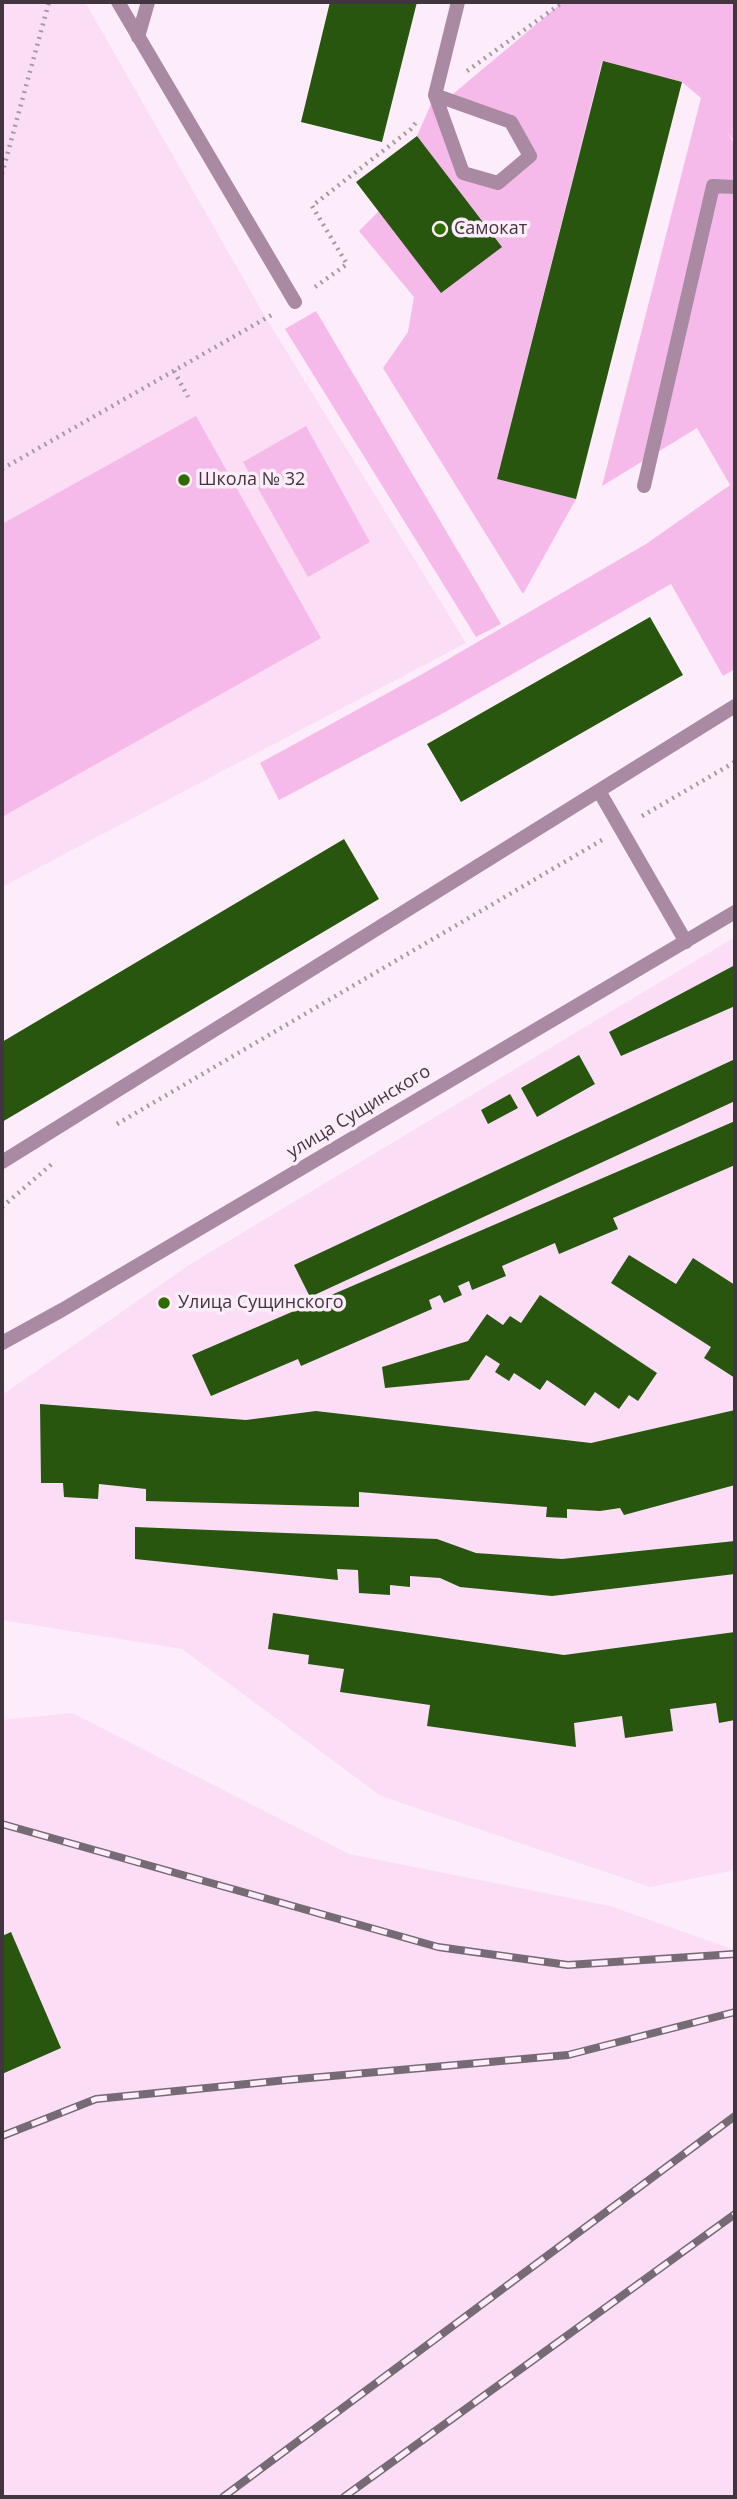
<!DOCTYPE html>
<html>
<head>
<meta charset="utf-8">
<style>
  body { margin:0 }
  #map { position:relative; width:737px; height:2499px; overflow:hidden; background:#fdecf9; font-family:"Open Sans",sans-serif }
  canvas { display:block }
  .frame { position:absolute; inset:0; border:4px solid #41363f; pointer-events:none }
</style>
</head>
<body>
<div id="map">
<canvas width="737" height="2499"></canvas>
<div class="frame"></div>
</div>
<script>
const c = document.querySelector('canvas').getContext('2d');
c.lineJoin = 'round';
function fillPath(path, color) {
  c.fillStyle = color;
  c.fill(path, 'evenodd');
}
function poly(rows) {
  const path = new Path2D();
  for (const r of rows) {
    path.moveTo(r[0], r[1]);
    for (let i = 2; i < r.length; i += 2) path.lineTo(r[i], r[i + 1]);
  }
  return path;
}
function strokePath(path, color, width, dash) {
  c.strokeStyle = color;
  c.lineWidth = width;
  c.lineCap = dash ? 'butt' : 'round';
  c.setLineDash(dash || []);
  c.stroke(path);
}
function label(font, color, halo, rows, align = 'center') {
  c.font = font + ' "Open Sans",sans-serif';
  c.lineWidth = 7;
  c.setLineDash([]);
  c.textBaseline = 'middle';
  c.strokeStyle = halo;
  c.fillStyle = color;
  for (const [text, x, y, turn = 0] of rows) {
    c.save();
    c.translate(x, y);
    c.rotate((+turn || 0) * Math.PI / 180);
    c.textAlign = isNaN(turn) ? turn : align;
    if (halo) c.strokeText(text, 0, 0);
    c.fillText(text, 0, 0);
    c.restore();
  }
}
const built = poly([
  [2,2,85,2,266,318,466,643,2,887],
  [735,937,735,1870,650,1887,381,1796,182,1649,2,1620,2,1395,192,1263],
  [72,1713,349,1854,610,1906,735,1950,735,2497,2,2497,2,1720]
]);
const green = poly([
  [563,2,735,2,735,142,726,131,735,144,735,669,723,676,671,584,447,711,279,800,260,763,426,672,646,544,730,485,697,428,602,486,701,98,682,82,602,62,497,479,576,499,523,594,383,368,408,332,414,297,359,231,379,211,501,247,417,136,435,95,463,173,498,183,530,156,511,121,453,94],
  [316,311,501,624,476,637,285,329],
  [196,416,321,638,2,817,2,524],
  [306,426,370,542,308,577,243,462]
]);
const building = poly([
  [330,2,417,2,382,142,301,122],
  [603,61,682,82,576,499,497,479],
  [417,136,502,247,441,293,356,182],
  [650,617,683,675,461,802,427,744],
  [344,839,379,899,2,1122,2,1042],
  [735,965,735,1006,621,1056,609,1032],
  [579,1055,595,1084,537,1117,521,1088],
  [735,1059,735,1101,310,1297,294,1265],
  [510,1094,518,1108,488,1124,481,1110],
  [735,1121,735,1165,613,1218,618,1229,559,1254,555,1243,502,1266,506,1276,472,1290,469,1281,458,1286,462,1295,444,1303,440,1295,429,1300,432,1309,301,1366,298,1359,211,1396,192,1355],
  [629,1255,676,1284,693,1258,735,1285,735,1378,704,1358,711,1347,611,1283],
  [540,1295,657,1373,638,1401,629,1395,619,1409,595,1392,585,1406,547,1380,540,1390,514,1373,509,1381,495,1372,500,1364,486,1355,469,1380,385,1388,382,1367,468,1341,487,1314,503,1325,510,1316,521,1323],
  [40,1404,246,1420,316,1411,591,1443,735,1410,735,1485,624,1515,620,1508,600,1511,567,1509,567,1518,546,1517,547,1507,359,1492,359,1507,146,1501,146,1489,99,1484,98,1499,64,1497,63,1483,41,1483],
  [135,1527,437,1539,476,1553,562,1559,735,1541,735,1574,552,1596,460,1587,440,1578,410,1576,410,1587,390,1585,390,1595,359,1593,358,1570,337,1569,338,1580,135,1559],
  [273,1613,564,1655,735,1632,735,1720,719,1723,716,1703,670,1709,673,1731,625,1738,622,1716,574,1723,576,1747,427,1726,430,1705,340,1692,344,1669,308,1664,309,1655,268,1649],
  [11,1932,61,2048,2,2074,2,1936]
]);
const path = poly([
  [467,71,563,2],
  [2,174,49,2],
  [315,287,347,264,312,206,411,129,417,121],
  [174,371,188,397],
  [2,469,275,313],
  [642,816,735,762],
  [117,1124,602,840],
  [2,1207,53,1163]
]);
const service = poly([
  [118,2,295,302],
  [138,37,148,2],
  [435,95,511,122,530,156,498,183,463,173,435,95,458,2],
  [644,486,713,186,735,187],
  [599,791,686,942],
  [2,1162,735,706]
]);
const tertiary = poly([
  [2,1343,62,1310,735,912]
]);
const rail = poly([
  [2,1824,438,1947,568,1965,735,1954],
  [2,2136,96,2099,287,2080,568,2055,735,2012],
  [223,2497,735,2116],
  [344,2497,735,2214]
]);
const markers = [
  [440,229,7,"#2e6c00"],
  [184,480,7,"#2e6c00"],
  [164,1303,7,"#2e6c00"]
];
const poiNames = [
  ["Самокат",454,229],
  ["Школа № 32",198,480],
  ["Улица Сущинского",178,1303]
];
const streetNames = [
  ["улица Сущинского",359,1112,-31]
];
fillPath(built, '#fbdef5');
fillPath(green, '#f5bae9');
fillPath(building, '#29560e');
strokePath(path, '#a799a4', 4.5, [2, 5]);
strokePath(service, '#a98aa2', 14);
strokePath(tertiary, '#a98aa2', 14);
strokePath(rail, '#766a74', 8);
strokePath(rail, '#fdecf9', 5, [16]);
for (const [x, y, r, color] of markers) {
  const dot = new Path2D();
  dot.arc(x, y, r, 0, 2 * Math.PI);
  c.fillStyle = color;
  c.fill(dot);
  strokePath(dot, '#fdecf9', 2.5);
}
label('18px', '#41363f', '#fdecf9', poiNames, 'left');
label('18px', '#41363f', '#fdecf9', streetNames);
</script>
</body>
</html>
